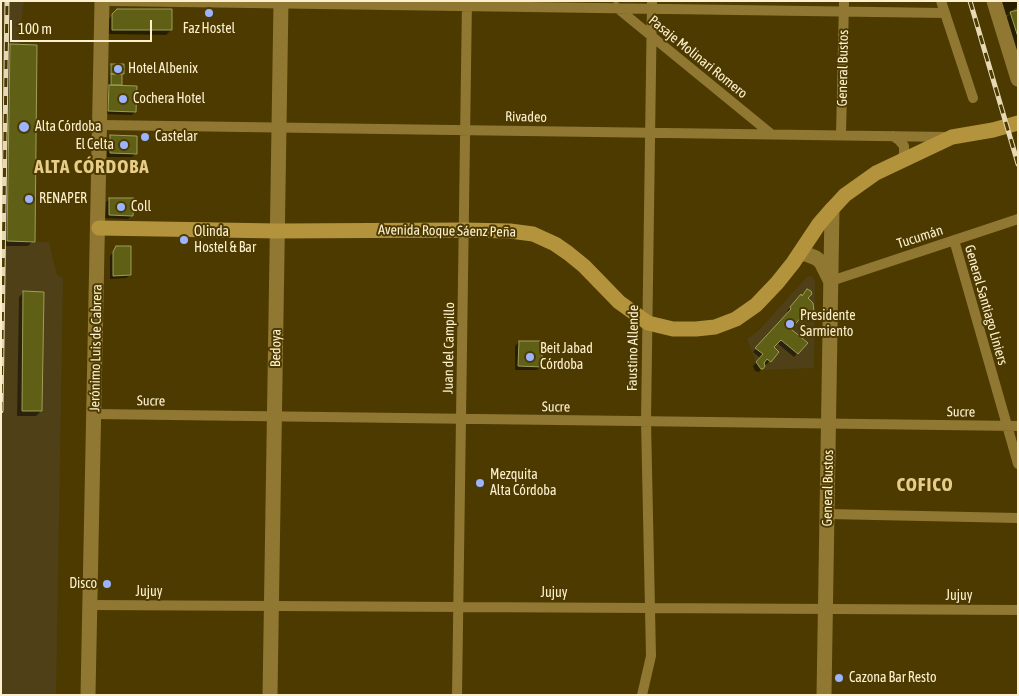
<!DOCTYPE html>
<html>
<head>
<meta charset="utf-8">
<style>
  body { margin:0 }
  #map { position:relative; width:1019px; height:696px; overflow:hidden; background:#4c3a00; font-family:"Asap Condensed",sans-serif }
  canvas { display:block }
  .frame { position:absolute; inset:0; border:2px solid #fdf0ce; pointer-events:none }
  .scale { position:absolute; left:10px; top:20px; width:142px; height:22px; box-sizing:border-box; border:2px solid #fdf0ce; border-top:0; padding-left:6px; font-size:15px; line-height:18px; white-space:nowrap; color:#fdf0ce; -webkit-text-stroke:4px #4c3a00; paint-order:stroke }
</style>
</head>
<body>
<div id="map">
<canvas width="1019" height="696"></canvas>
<div class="frame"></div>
<div class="scale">100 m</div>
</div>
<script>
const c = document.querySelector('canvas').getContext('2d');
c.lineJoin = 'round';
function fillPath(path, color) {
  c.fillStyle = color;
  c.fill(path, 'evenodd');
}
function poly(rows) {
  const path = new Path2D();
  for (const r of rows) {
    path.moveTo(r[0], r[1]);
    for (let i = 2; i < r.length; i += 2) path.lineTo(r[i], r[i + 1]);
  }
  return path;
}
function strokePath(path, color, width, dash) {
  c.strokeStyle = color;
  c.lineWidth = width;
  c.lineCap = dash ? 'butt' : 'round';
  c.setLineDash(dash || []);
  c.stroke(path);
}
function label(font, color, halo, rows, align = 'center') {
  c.font = font + ' "Asap Condensed",sans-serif';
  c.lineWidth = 4;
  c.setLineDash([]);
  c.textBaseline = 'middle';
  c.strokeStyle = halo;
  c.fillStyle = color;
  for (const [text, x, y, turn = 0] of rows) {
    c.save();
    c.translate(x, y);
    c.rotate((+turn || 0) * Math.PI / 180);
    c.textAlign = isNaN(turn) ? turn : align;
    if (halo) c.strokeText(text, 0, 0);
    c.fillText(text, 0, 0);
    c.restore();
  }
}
const built = poly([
  [1,1,24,1,19,44,16,241,49,242,57,275,63,278,56,695,1,695],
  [809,276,813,277,815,282,814,368,759,370,747,339,757,332,806,278]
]);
const shadow = poly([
  [996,1,1018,1,1018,7,1014,9,1008,14,1018,11,1018,58,1006,18,1010,14,1000,17],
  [117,10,171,30,166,35,108,34,108,20],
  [11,45,33,241,28,246,3,246,6,50],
  [112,65,120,85,118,87,135,112,132,115,105,114,106,90,109,87,110,67],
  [111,137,136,153,132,157,107,157,107,140],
  [110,199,132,215,128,219,105,218,106,202],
  [117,248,130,275,126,278,110,279,110,256],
  [24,292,41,411,36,416,17,416,19,297],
  [806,298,813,310,803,321,799,318,789,329,806,343,794,357,777,343,772,348,777,352,766,365,761,360,762,368,759,372,755,371,753,366,760,358,753,352,788,313,787,311,797,300],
  [519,342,541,366,537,370,515,370,515,346]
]);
const building = poly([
  [117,9,172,9,172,30,112,30,112,14,117,9],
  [1018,10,1018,37,1010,12,1018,10],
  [10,44,37,45,35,242,7,241,10,44],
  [111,64,124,64,124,74,111,74,111,64],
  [111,74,122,74,122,85,111,85,111,74],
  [109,85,137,86,136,112,108,111,109,85],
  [110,135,137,136,137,154,110,153,110,135],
  [109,198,134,198,133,216,109,215,109,198],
  [116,246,131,246,131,275,113,276,113,252,116,246],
  [807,289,811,291,812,294,808,298,813,303,814,311,807,319,803,315,791,329,808,343,798,354,781,340,774,347,779,352,771,362,767,359,764,363,765,366,763,369,761,369,756,362,763,354,755,348,791,309,790,307,801,294,802,296,807,289],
  [23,291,44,292,42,411,22,411,23,291],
  [519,341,542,341,542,367,518,366,519,341]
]);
const street = poly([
  [111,1,944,13],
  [941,1,973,98],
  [616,7,770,133],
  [100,125,949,137],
  [841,135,844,1],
  [893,136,899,140,904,146,904,154,902,159],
  [954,240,1018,464],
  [831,281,1018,219],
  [94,414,1018,426],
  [827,514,1018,518],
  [90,605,1018,610],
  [457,695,467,1],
  [642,695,651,656,646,421,652,1]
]);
const secondary = poly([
  [994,1,1018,79],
  [799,254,806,254,816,258,821,262,830,280],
  [88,695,102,1],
  [270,695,281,1],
  [824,695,832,209]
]);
const primary = poly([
  [99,228,278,231,464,230,510,231,533,234,555,244,568,253,584,266,619,302,648,323,673,329,696,329,715,327,736,319,756,305,777,283,793,263,819,224,832,209,845,195,876,173,952,137,993,130,1018,123]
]);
const rail = poly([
  [970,1,1018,164],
  [1,411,7,1]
]);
const markers = [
  [209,13,5,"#9bb4fd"],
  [118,69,5,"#9bb4fd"],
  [123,99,5,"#9bb4fd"],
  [24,127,6,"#9bb4fd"],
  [145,137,5,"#9bb4fd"],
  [124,145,5,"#9bb4fd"],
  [29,199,5,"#9bb4fd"],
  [121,207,5,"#9bb4fd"],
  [184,240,5,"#9bb4fd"],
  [790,324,5,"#9bb4fd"],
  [530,357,5,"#9bb4fd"],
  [480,483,5,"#9bb4fd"],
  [107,584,5,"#9bb4fd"],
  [839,678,5,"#9bb4fd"]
];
const poiNames = [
  ["Faz Hostel",209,29,"center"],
  ["Hotel Albenix",128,69],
  ["Cochera Hotel",133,99],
  ["Alta Córdoba",35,127],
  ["Castelar",155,137],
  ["El Celta",114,145,"right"],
  ["RENAPER",39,199],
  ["Coll",131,207],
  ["Olinda",194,232],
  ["Hostel & Bar",194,248],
  ["Presidente",800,316],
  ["Sarmiento",800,332],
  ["Beit Jabad",540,349],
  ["Córdoba",540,365],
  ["Mezquita",490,475],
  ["Alta Córdoba",490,491],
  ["Disco",97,584,"right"],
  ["Cazona Bar Resto",849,678]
];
const streetNames = [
  ["Pasaje Molinari Romero",698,57,39],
  ["General Bustos",843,68,-89],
  ["Rivadeo",526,117,1],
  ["Avenida Roque Sáenz Peña",447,231,1],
  ["Tucumán",920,237,-18],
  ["General Santiago Liniers",986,305,74],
  ["Jerónimo Luis de Cabrera",96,348,-89],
  ["Bedoya",276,348,-89],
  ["Juan del Campillo",449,348,-89],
  ["Faustino Allende",633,348,-89],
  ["Sucre",151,401,1],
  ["Sucre",556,407,1],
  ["Sucre",961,412,1],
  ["General Bustos",828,488,-89],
  ["Jujuy",149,592],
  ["Jujuy",554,593],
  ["Jujuy",959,596]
];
const districtNames = [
  ["ALTA CÓRDOBA",92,167],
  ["COFICO",925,485]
];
fillPath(built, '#4f4017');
fillPath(shadow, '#0007');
fillPath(building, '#5f5f15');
strokePath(building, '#9d9e58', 1);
strokePath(street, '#907732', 10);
strokePath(secondary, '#907732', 15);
strokePath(primary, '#b3933c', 15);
strokePath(rail, '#e6d9b4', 5);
strokePath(rail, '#4c3a00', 3, [9]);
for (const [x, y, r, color] of markers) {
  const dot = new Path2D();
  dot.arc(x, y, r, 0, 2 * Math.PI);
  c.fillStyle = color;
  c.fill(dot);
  strokePath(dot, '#4c3a00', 2);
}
label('14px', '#fdf0ce', '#4c3a00', poiNames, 'left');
label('14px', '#fdf0ce', '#4c3a00', streetNames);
c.letterSpacing = '1px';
label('bold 19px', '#e7cd88', '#4c3a00', districtNames);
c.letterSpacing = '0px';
</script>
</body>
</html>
